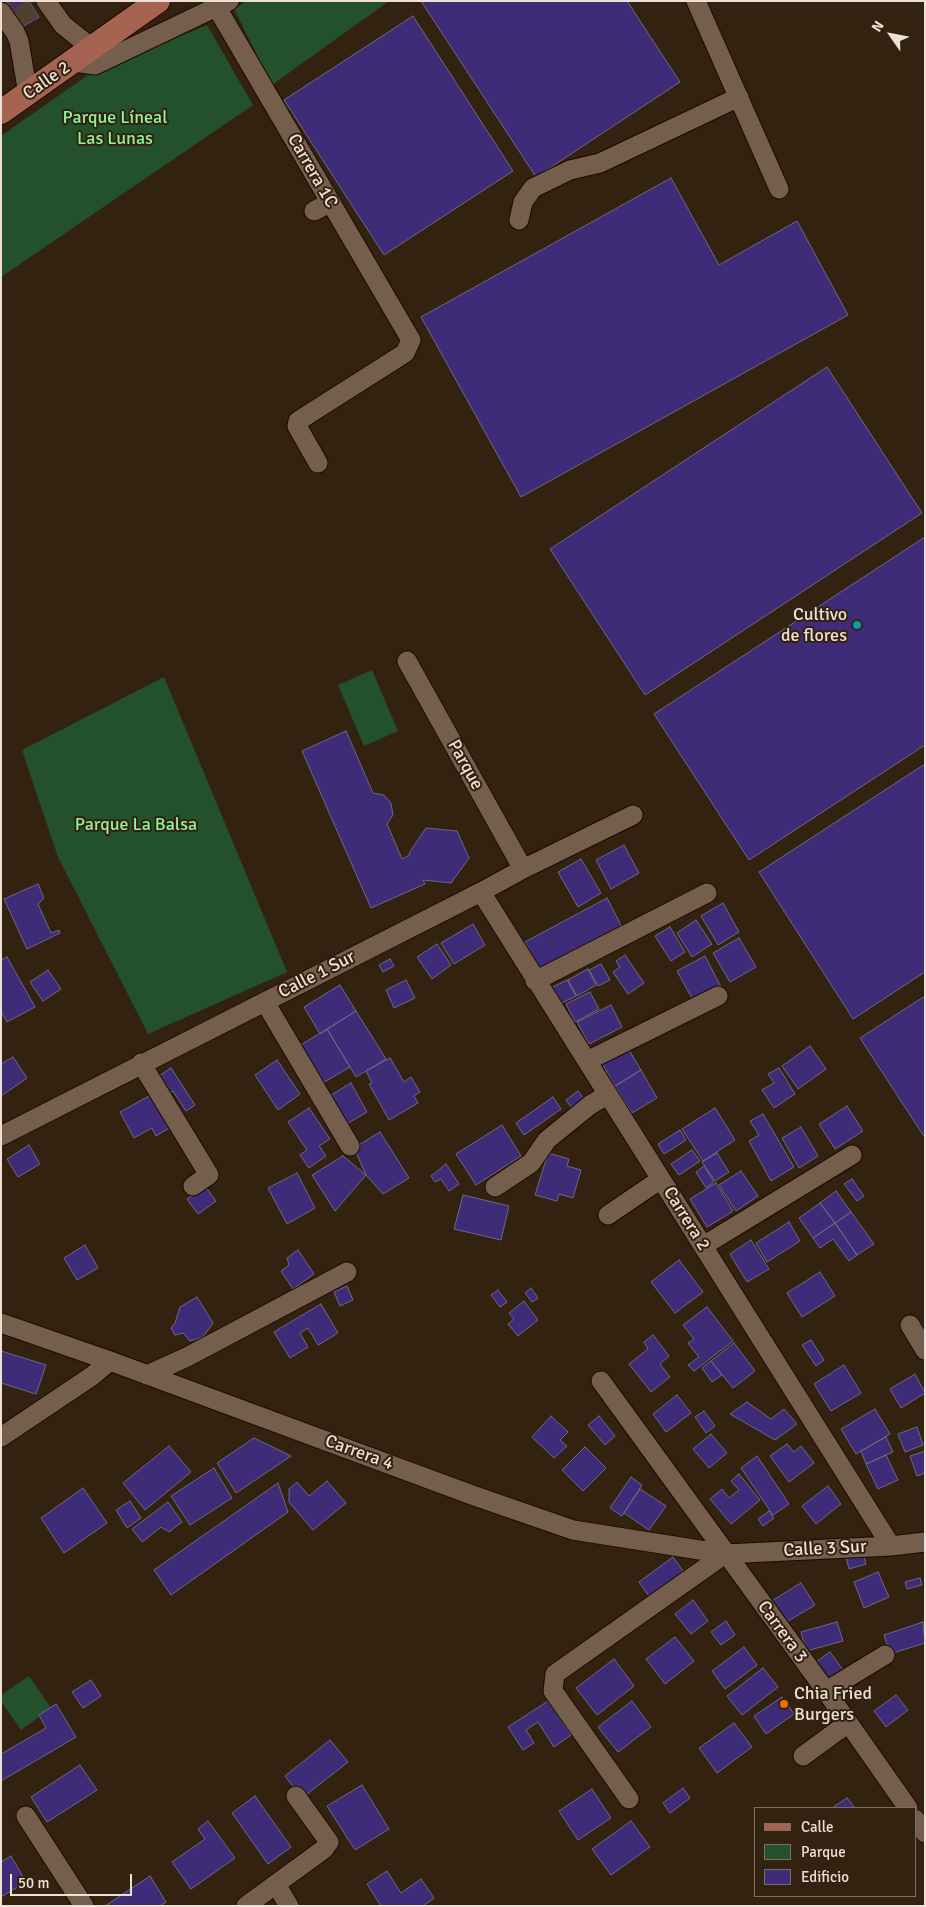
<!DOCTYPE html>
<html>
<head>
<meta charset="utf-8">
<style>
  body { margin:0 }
  #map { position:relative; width:926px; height:1907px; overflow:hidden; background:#342210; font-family:Signika,sans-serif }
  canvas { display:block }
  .frame { position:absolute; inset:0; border:2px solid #ede0d5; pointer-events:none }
  .legend { position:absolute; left:754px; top:1807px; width:162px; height:90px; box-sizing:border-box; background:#342210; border:1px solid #7e6e5f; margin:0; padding:6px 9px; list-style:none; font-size:15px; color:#ede0d5 }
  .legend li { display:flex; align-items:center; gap:10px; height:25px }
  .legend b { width:25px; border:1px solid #7e6e5f }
  .north { position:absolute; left:866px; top:10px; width:50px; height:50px; -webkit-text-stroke:4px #342210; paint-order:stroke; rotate:303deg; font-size:14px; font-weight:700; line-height:20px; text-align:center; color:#ede0d5 }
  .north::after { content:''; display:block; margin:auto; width:18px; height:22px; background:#ede0d5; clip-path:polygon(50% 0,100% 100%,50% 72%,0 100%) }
  .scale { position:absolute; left:10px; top:1874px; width:122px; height:22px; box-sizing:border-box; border:2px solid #ede0d5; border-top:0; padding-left:6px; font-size:15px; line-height:18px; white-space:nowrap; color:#ede0d5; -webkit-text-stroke:4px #342210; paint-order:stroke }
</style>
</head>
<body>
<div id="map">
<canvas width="926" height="1907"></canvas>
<div class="frame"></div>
<ul class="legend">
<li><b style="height:6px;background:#a66352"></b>Calle</li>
<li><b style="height:14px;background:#23512b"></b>Parque</li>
<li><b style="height:14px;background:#3f2c79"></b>Edificio</li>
</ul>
<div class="north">N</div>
<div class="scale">50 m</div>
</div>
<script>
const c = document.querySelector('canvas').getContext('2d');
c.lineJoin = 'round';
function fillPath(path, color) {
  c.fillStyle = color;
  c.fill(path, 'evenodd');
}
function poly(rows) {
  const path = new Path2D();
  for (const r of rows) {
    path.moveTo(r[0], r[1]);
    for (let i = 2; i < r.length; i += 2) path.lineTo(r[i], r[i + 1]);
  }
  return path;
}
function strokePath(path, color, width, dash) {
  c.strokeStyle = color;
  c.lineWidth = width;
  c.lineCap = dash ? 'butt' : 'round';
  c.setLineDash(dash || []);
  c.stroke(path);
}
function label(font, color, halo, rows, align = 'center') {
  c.font = font + ' Signika,sans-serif';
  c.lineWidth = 4;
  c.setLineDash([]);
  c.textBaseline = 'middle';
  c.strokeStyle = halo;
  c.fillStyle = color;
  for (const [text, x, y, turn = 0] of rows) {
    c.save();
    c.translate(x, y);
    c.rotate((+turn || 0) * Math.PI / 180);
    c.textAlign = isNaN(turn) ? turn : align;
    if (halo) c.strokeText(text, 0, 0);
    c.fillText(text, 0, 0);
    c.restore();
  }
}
const green = poly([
  [247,1,389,1,272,85,234,9],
  [207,25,253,105,1,277,1,136,88,75],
  [372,670,398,731,364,746,338,685],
  [164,677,287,972,148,1034,58,857,22,750],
  [29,1676,51,1708,21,1730,1,1701,1,1695]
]);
const building = poly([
  [6,1,29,1,39,17,22,27,6,1],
  [421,1,627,1,680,82,536,177,421,1],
  [413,16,513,171,384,255,284,100,413,16],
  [671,178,719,265,797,221,848,315,521,497,421,317,671,178],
  [827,367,922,513,645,695,550,549,827,367],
  [925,537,925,745,749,860,654,714,925,537],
  [346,731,373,793,384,795,391,803,393,815,387,824,402,859,410,855,409,853,426,828,457,831,469,858,451,883,423,880,425,884,371,908,302,751,346,731],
  [925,764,925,972,853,1019,759,872,925,764],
  [624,845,639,873,611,889,596,860,624,845],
  [581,859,601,893,578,907,558,872,581,859],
  [38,884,44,898,38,904,51,933,59,930,60,933,27,949,4,899,38,884],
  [607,898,623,929,541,972,525,942,607,898],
  [723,903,739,932,718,945,701,916,723,903],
  [696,920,712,944,692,957,677,933,696,920],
  [473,924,485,945,454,964,441,943,473,924],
  [670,927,685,952,671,961,655,936,670,927],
  [739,938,756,967,730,982,713,953,739,938],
  [437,944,451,965,432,979,417,957,437,944],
  [625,955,644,983,628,994,613,972,620,967,616,961,625,955],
  [705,956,721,987,694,1002,677,971,705,956],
  [7,957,35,1007,7,1022,1,1011,1,960,7,957],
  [390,959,394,966,383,972,379,965,390,959],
  [601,964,610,980,598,986,589,970,601,964],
  [588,969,596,985,577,996,568,980,588,969],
  [48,970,61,989,43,1001,30,982,48,970],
  [406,980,415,998,394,1008,386,990,406,980],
  [567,980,576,996,560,1004,551,988,567,980],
  [340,985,356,1011,320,1034,304,1007,340,985],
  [590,992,599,1009,575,1022,566,1004,590,992],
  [925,996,925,1138,860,1038,925,996],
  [611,1005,622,1027,589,1044,577,1022,611,1005],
  [356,1011,386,1059,356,1077,327,1029,356,1011],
  [327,1029,350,1067,319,1085,297,1047,327,1029],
  [626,1045,641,1070,615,1086,600,1060,626,1045],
  [810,1046,826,1069,798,1089,782,1066,810,1046],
  [13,1057,27,1078,1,1096,1,1064,13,1057],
  [390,1058,404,1082,411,1077,420,1092,414,1096,418,1103,389,1120,369,1084,372,1083,366,1071,390,1058],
  [277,1060,300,1094,278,1110,255,1075,277,1060],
  [171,1068,195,1105,186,1111,173,1091,164,1097,153,1080,171,1068],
  [779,1068,795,1094,774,1108,762,1090,774,1083,768,1074,779,1068],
  [641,1070,657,1098,632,1113,615,1086,641,1070],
  [351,1083,367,1112,345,1125,328,1097,351,1083],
  [158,1091,176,1124,156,1136,152,1128,134,1138,120,1112,158,1091],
  [578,1091,586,1102,574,1111,566,1100,578,1091],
  [553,1097,561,1109,524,1135,516,1123,553,1097],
  [847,1106,863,1131,835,1149,819,1124,847,1106],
  [309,1108,330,1139,319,1146,326,1156,309,1168,300,1155,307,1150,288,1122,309,1108],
  [715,1108,735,1140,703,1161,682,1129,715,1108],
  [763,1114,794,1167,771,1181,749,1141,759,1135,750,1121,763,1114],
  [502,1125,521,1156,476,1185,456,1154,502,1125],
  [801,1127,818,1156,799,1168,782,1138,801,1127],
  [680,1130,686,1140,664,1154,658,1144,680,1130],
  [380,1132,409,1178,383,1194,366,1175,354,1148,380,1132],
  [29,1145,40,1164,18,1177,7,1159,29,1145],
  [692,1150,700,1161,679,1175,671,1164,692,1150],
  [548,1153,569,1159,567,1166,581,1170,573,1198,559,1194,557,1201,535,1195,548,1153],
  [717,1153,729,1172,715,1181,702,1162,717,1153],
  [343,1156,366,1175,335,1211,312,1175,343,1156],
  [446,1164,459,1184,449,1191,441,1179,435,1182,431,1176,446,1164],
  [704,1166,714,1182,706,1188,696,1172,704,1166],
  [741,1171,758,1196,736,1211,719,1185,741,1171],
  [297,1173,315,1208,287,1224,268,1188,297,1173],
  [852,1179,864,1196,857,1201,844,1184,852,1179],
  [716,1183,733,1211,707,1227,690,1199,716,1183],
  [205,1186,216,1201,198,1214,187,1199,205,1186],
  [836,1191,851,1212,835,1223,820,1203,836,1191],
  [463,1195,509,1206,501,1240,454,1229,463,1195],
  [820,1203,835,1223,813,1238,799,1218,820,1203],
  [851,1212,874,1244,857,1255,835,1223,851,1212],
  [789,1222,800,1241,767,1262,756,1243,789,1222],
  [835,1223,857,1255,849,1261,833,1239,820,1248,813,1238,835,1223],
  [751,1240,769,1269,747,1282,730,1254,751,1240],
  [85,1245,98,1268,77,1280,64,1258,85,1245],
  [298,1250,314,1274,293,1289,281,1271,289,1265,287,1258,298,1250],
  [679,1260,703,1292,675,1313,651,1282,679,1260],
  [820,1272,835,1296,802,1317,787,1293,820,1272],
  [347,1286,353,1300,340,1306,334,1292,347,1286],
  [531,1288,538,1298,532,1302,525,1293,531,1288],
  [498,1290,507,1302,500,1307,491,1295,498,1290],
  [197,1297,213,1323,203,1337,190,1341,183,1333,175,1335,171,1328,175,1323,180,1307,197,1297],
  [524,1301,538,1320,518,1336,508,1324,514,1319,509,1313,524,1301],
  [321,1304,338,1333,318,1345,308,1328,300,1333,308,1347,290,1358,274,1332,321,1304],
  [707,1307,733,1341,694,1371,688,1365,699,1357,688,1343,694,1339,683,1325,707,1307],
  [653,1335,669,1356,660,1364,670,1377,651,1392,629,1364,648,1349,644,1342,653,1335],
  [811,1340,824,1360,816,1366,802,1345,811,1340],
  [734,1343,755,1371,733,1388,711,1361,734,1343],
  [1,1351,46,1365,36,1394,1,1383,1,1351],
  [711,1361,722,1375,712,1382,702,1368,711,1361],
  [844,1365,861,1393,831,1411,814,1384,844,1365],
  [915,1374,925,1393,901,1408,890,1389,915,1374],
  [677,1395,691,1413,666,1432,653,1414,677,1395],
  [747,1402,771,1419,784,1409,797,1424,775,1440,730,1414,747,1402],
  [875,1409,890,1434,856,1454,841,1429,875,1409],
  [704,1411,715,1426,706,1433,695,1417,704,1411],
  [551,1416,568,1432,560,1440,567,1446,554,1458,532,1437,551,1416],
  [599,1416,615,1436,605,1445,588,1425,599,1416],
  [917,1427,923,1445,905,1452,898,1434,917,1427],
  [711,1434,727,1453,709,1468,693,1449,711,1434],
  [886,1437,893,1452,866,1464,861,1451,886,1437],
  [254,1438,291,1456,236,1493,217,1463,254,1438],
  [787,1444,794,1452,801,1446,814,1463,789,1482,770,1456,787,1444],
  [169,1446,191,1472,145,1510,123,1483,169,1446],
  [585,1447,606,1468,583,1491,562,1470,585,1447],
  [925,1451,925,1473,917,1476,910,1456,925,1451],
  [886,1455,898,1480,878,1489,866,1464,886,1455],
  [757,1456,789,1504,773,1515,741,1468,757,1456],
  [214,1468,232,1498,190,1525,171,1496,214,1468],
  [739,1474,760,1500,731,1524,710,1499,722,1489,729,1498,739,1490,731,1481,739,1474],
  [631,1477,642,1485,622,1516,610,1508,631,1477],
  [327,1481,346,1503,313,1530,289,1502,289,1489,297,1482,309,1496,327,1481],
  [278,1483,288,1512,171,1595,154,1570,278,1483],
  [828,1486,841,1504,816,1524,802,1506,828,1486],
  [83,1488,107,1523,64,1553,41,1518,83,1488],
  [640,1489,666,1506,649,1530,624,1513,640,1489],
  [130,1501,141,1518,127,1528,116,1510,130,1501],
  [168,1502,182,1522,169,1532,161,1527,142,1542,132,1529,168,1502],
  [769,1511,774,1518,763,1526,758,1519,769,1511],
  [863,1553,866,1564,849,1569,846,1557,863,1553],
  [673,1557,685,1574,651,1599,639,1582,673,1557],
  [878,1572,889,1597,864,1608,854,1582,878,1572],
  [920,1578,922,1585,907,1589,905,1582,920,1578],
  [801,1583,815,1605,783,1624,770,1602,801,1583],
  [693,1600,708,1621,691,1634,675,1614,693,1600],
  [726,1621,735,1635,721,1645,711,1632,726,1621],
  [837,1622,843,1641,806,1651,801,1632,837,1622],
  [923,1622,925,1643,890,1654,884,1635,923,1622],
  [675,1637,694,1661,665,1684,646,1659,675,1637],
  [744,1647,757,1665,725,1689,712,1671,744,1647],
  [830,1652,847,1676,830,1688,813,1664,830,1652],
  [614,1659,634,1686,597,1715,576,1688,614,1659],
  [763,1668,778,1687,742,1715,727,1696,763,1668],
  [91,1680,101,1696,83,1708,72,1692,91,1680],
  [896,1695,908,1710,886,1727,874,1711,896,1695],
  [782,1697,794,1714,766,1734,754,1716,782,1697],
  [548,1701,571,1735,554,1747,538,1722,526,1730,534,1743,523,1750,508,1727,548,1701],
  [632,1701,651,1727,618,1752,598,1727,632,1701],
  [56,1704,76,1737,1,1781,1,1754,46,1728,39,1715,56,1704],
  [734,1723,752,1747,717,1773,699,1748,734,1723],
  [330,1740,348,1762,302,1798,285,1776,330,1740],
  [80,1765,97,1790,47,1822,31,1797,80,1765],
  [362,1785,389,1829,355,1850,327,1806,362,1785],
  [683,1788,690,1798,670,1813,663,1803,683,1788],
  [592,1789,611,1818,578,1840,559,1811,592,1789],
  [255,1796,291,1847,268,1864,232,1813,255,1796],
  [847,1798,855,1808,832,1808,847,1798],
  [208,1821,235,1858,191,1889,172,1862,205,1839,198,1829,208,1821],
  [631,1821,650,1847,611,1875,592,1849,631,1821],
  [11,1856,26,1882,1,1897,1,1862,11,1856],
  [387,1871,401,1893,421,1879,434,1898,423,1906,381,1906,367,1884,387,1871],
  [150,1876,166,1902,160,1906,105,1906,150,1876]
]);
const minorTunnel = poly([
  [7,2,8,1],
  [17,18,33,8]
]);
const minor = poly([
  [46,1,63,25,93,49],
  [213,1,411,340,405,353,298,421,297,426,318,463],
  [696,1,779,189],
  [1,12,15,32,19,41,28,94],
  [74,62,95,65,229,1],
  [314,211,331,202],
  [519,220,523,202,533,188,570,170,600,163,739,97],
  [407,661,523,869],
  [481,892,891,1546],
  [535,981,707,893],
  [265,1002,350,1146],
  [587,1061,718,996],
  [141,1063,209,1175,193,1186],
  [1,1136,481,892,523,869,633,815],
  [495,1187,531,1163,547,1140,590,1105,607,1095],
  [608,1215,661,1179],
  [703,1246,852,1155],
  [1,1323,110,1361,472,1495,573,1530,725,1554,891,1546,925,1542],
  [910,1325,925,1350],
  [147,1375,187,1357,347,1272],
  [601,1381,826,1691,908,1808],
  [1,1437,92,1376,110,1361],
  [826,1691,885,1655],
  [803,1756,848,1723],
  [629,1799,553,1691,555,1674,725,1554],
  [26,1816,84,1906],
  [915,1819,925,1833],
  [276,1884,289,1906],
  [246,1906,324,1849,329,1842,296,1796]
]);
const major = poly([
  [1,112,158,1]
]);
const markers = [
  [857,625,5,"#0f9aa8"],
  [784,1704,5,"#e8710a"]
];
const streetNames = [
  ["Calle 2",47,81,-35],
  ["Carrera 1C",312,171,60],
  ["Parque",465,765,61],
  ["Calle 1 Sur",317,975,-27],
  ["Carrera 2",686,1219,58],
  ["Carrera 4",359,1453,20],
  ["Calle 3 Sur",825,1549,-3],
  ["Carrera 3",782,1632,54]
];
const parkNames = [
  ["Parque Líneal",115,118],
  ["Las Lunas",115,139],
  ["Parque La Balsa",136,825]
];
const poiNames = [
  ["Cultivo",847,615],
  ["de flores",847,636],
  ["Chia Fried",794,1694,"left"],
  ["Burgers",794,1715,"left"]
];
fillPath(green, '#23512b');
fillPath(building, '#3f2c79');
strokePath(building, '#6c6a84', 1);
strokePath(minorTunnel, '#503e2e', 19, [19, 9]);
strokePath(minor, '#1b0a00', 21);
strokePath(major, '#1b0a00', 26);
strokePath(minor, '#755e4b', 19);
strokePath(major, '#a66352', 24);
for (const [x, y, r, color] of markers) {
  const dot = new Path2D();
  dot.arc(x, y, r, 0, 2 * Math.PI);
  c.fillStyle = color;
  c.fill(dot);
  strokePath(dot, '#342210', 2);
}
label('18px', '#ede0d5', '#342210', streetNames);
label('18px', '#8ef59c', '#342210', parkNames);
label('18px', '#ede0d5', '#342210', poiNames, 'right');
</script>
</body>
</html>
